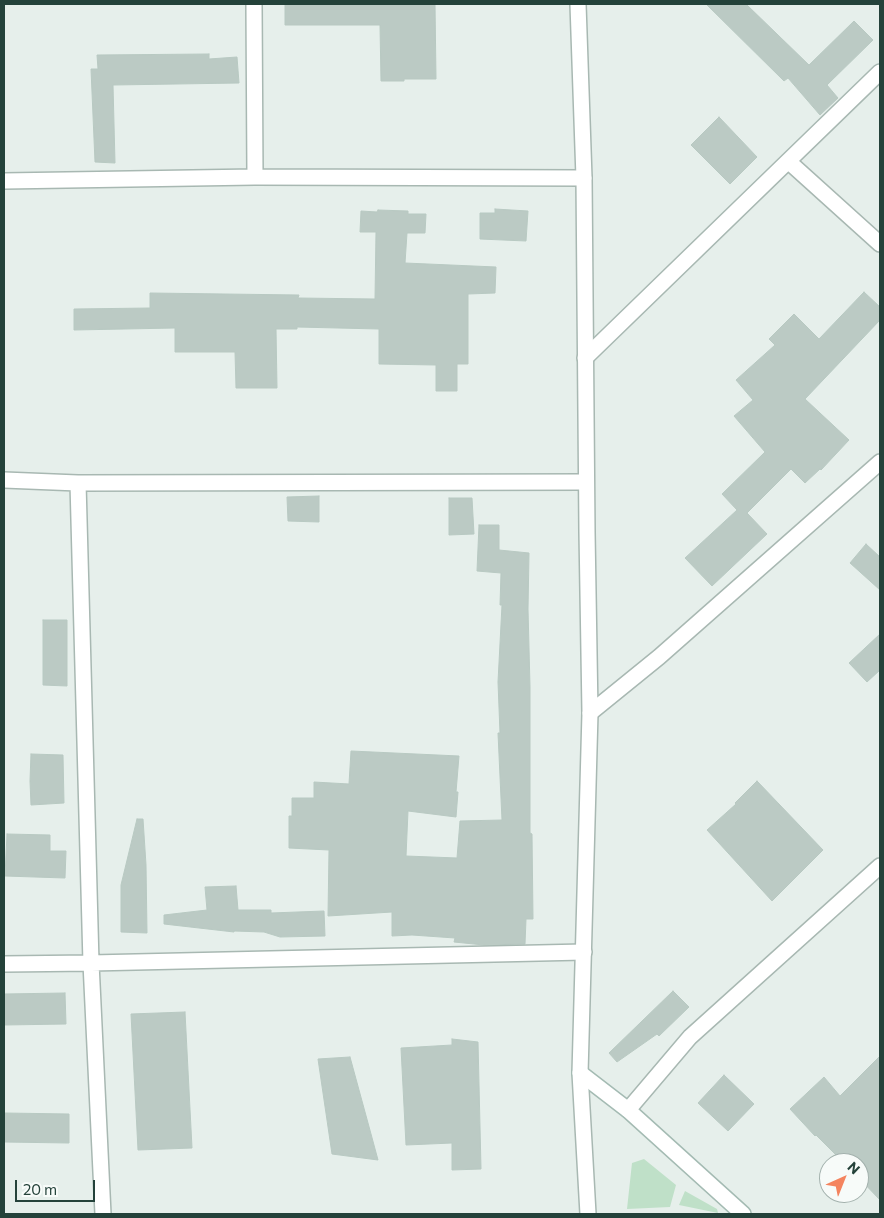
<!DOCTYPE html>
<html>
<head>
<meta charset="utf-8">
<style>
  body { margin:0 }
  #map { position:relative; width:884px; height:1218px; overflow:hidden; background:#e6efeb; font-family:Commissioner,sans-serif }
  canvas { display:block }
  .frame { position:absolute; inset:0; border:5px solid #24423a; pointer-events:none }
  .north { position:absolute; left:819px; top:1153px; width:50px; height:50px; box-sizing:border-box; background:#f7fbf9; border:1px solid #a3b1ad; border-radius:50%; rotate:44deg; font-size:14px; font-weight:700; line-height:20px; text-align:center; color:#24423a }
  .north::after { content:''; display:block; margin:auto; width:18px; height:22px; background:#f4845f; clip-path:polygon(50% 0,100% 100%,50% 72%,0 100%) }
  .scale { position:absolute; left:15px; top:1180px; width:80px; height:22px; box-sizing:border-box; border:2px solid #24423a; border-top:0; padding-left:6px; font-size:15px; line-height:18px; white-space:nowrap; color:#24423a; -webkit-text-stroke:4px #f7fbf9; paint-order:stroke }
</style>
</head>
<body>
<div id="map">
<canvas width="884" height="1218"></canvas>
<div class="frame"></div>
<div class="north">N</div>
<div class="scale">20 m</div>
</div>
<script>
const c = document.querySelector('canvas').getContext('2d');
c.lineJoin = 'round';
function fillPath(path, color) {
  c.fillStyle = color;
  c.fill(path, 'evenodd');
}
function poly(rows) {
  const path = new Path2D();
  for (const r of rows) {
    path.moveTo(r[0], r[1]);
    for (let i = 2; i < r.length; i += 2) path.lineTo(r[i], r[i + 1]);
  }
  return path;
}
function strokePath(path, color, width, dash) {
  c.strokeStyle = color;
  c.lineWidth = width;
  c.lineCap = dash ? 'butt' : 'round';
  c.setLineDash(dash || []);
  c.stroke(path);
}
const green = poly([
  [644,1159,676,1185,670,1207,627,1209,632,1163],
  [685,1191,717,1209,718,1213,679,1205]
]);
const building = poly([
  [285,4,435,4,436,79,404,79,404,81,381,81,380,25,285,25,285,4],
  [706,4,746,4,809,65,854,21,873,40,827,85,838,98,820,115,788,78,784,81,706,4],
  [209,54,209,59,237,57,239,83,113,85,115,163,95,162,91,69,98,69,97,55,209,54],
  [719,117,757,157,730,184,691,145,719,117],
  [495,209,528,211,526,241,480,239,480,213,495,213,495,209],
  [378,210,408,211,408,214,426,214,425,233,407,233,405,263,496,267,495,293,468,294,468,364,457,364,457,391,436,391,436,365,379,364,379,329,297,327,297,329,276,329,277,388,236,388,235,352,175,352,175,328,74,330,74,309,150,308,150,293,299,295,298,298,375,299,376,232,360,232,361,211,377,212,378,210],
  [864,292,880,307,880,320,805,399,849,440,821,470,820,469,805,483,791,469,747,513,767,534,712,586,685,558,737,510,722,494,765,452,734,416,753,400,736,380,775,345,769,339,794,314,819,339,864,292],
  [319,496,319,522,288,521,287,497,319,496],
  [449,498,472,498,474,534,449,535,449,498],
  [479,525,499,525,499,550,529,553,528,609,530,687,530,833,532,834,533,919,526,919,525,944,484,945,454,942,455,938,412,935,392,936,392,912,328,916,329,850,289,848,289,816,292,816,292,798,314,798,314,782,349,784,351,751,459,756,456,792,458,792,456,817,408,811,406,856,457,858,460,821,502,820,498,733,500,733,498,682,502,605,500,605,501,573,477,571,479,525],
  [866,544,880,557,880,590,850,563,866,544],
  [43,620,67,620,67,686,43,685,43,620],
  [880,634,880,670,867,682,849,663,880,634],
  [31,754,63,755,64,803,31,805,30,781,31,754],
  [757,781,823,850,772,901,707,830,736,804,735,803,757,781],
  [137,819,143,819,146,865,147,933,121,932,121,885,137,819],
  [7,834,50,835,50,851,66,851,65,878,5,876,7,834],
  [236,886,238,910,271,910,271,913,324,911,325,936,280,937,264,932,234,931,234,932,164,924,164,915,207,910,205,887,236,886],
  [673,991,689,1007,659,1036,657,1034,617,1062,609,1053,673,991],
  [65,993,66,1024,4,1025,4,994,65,993],
  [185,1012,192,1148,138,1150,131,1014,185,1012],
  [452,1039,478,1042,481,1169,452,1170,452,1143,406,1145,401,1048,452,1045,452,1039],
  [880,1056,880,1200,859,1178,859,1163,844,1163,816,1135,815,1136,790,1109,824,1077,840,1096,880,1056],
  [350,1057,371,1134,378,1160,332,1154,318,1059,350,1057],
  [724,1075,754,1104,728,1131,698,1103,724,1075],
  [4,1113,69,1114,69,1143,4,1142,4,1113]
]);
const minor = poly([
  [254,4,255,177],
  [788,161,880,244],
  [4,181,255,177,584,178],
  [585,358,880,72],
  [4,480,78,483,586,482],
  [78,483,91,963,103,1214],
  [590,713,659,657,880,462],
  [4,964,91,963,584,952],
  [628,1110,690,1037,880,866]
]);
const tertiary = poly([
  [578,4,584,178,587,532,590,713,580,1073,588,1214]
]);
const secondary = poly([
  [580,1073,628,1110,743,1214]
]);
fillPath(green, '#bfe0c8');
fillPath(building, '#bbcac4');
strokePath(building, '#b8c9c2', 1);
strokePath(minor, '#a8b8b2', 18);
strokePath(tertiary, '#a8b8b2', 18);
strokePath(secondary, '#a4bbb3', 18);
strokePath(minor, '#fff', 15);
strokePath(tertiary, '#fff', 15);
strokePath(secondary, '#fff', 15);
</script>
</body>
</html>
